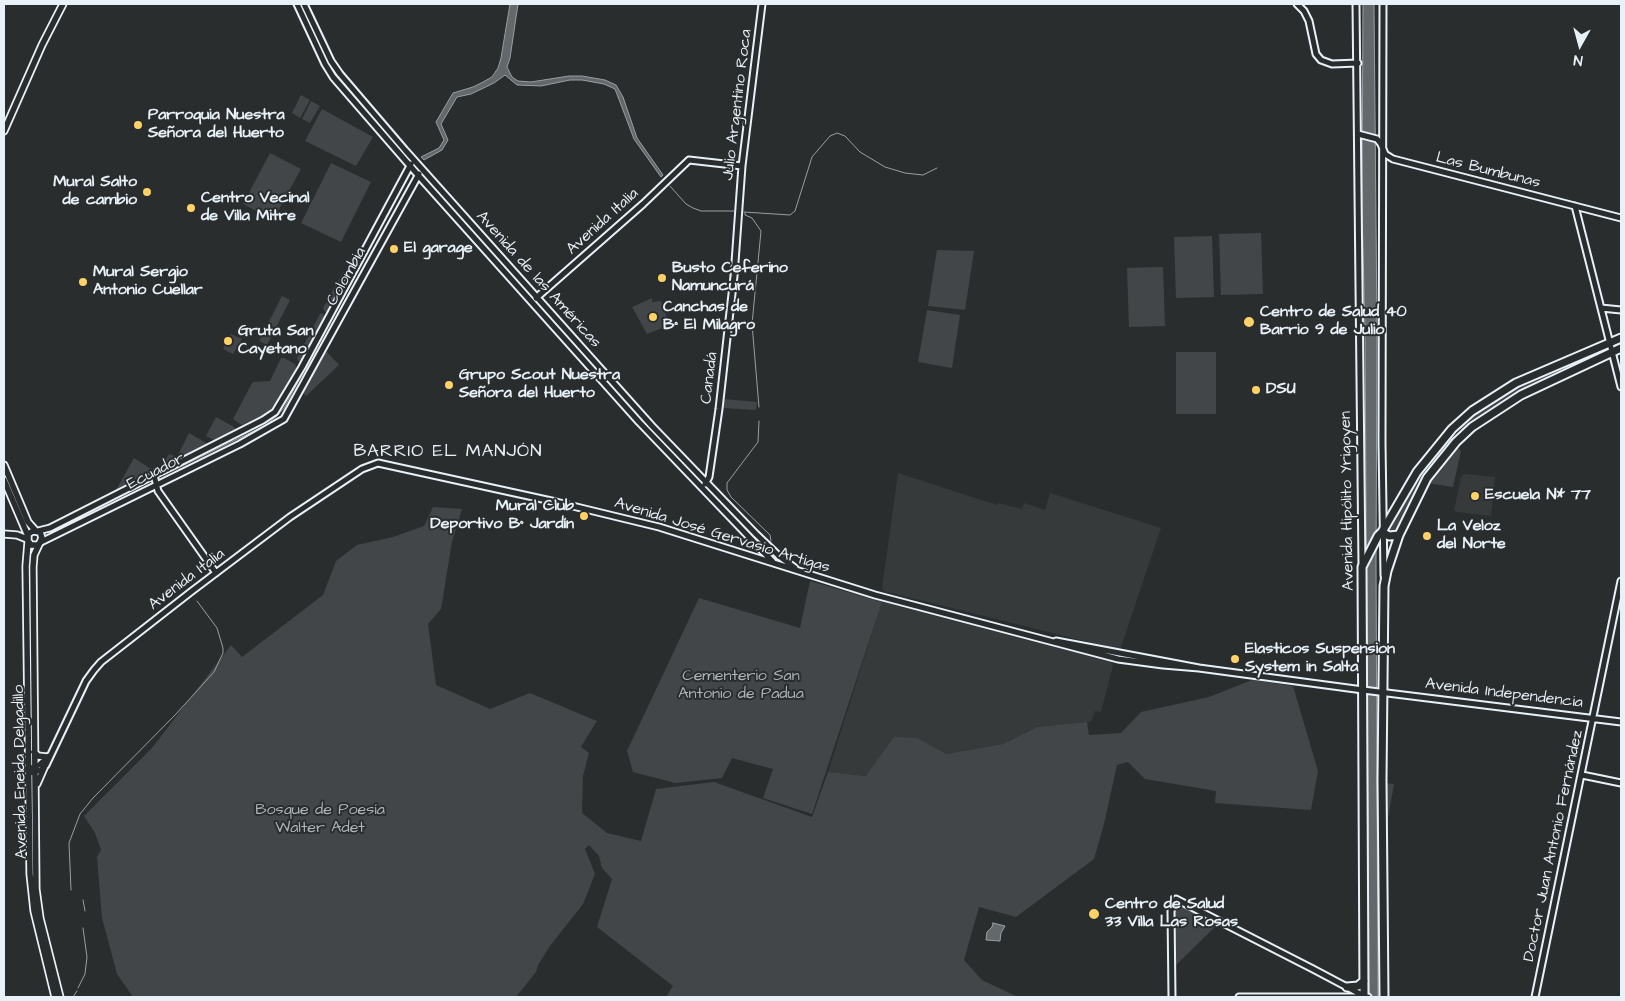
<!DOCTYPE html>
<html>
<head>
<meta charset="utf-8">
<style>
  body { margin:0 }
  #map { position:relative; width:1625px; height:1001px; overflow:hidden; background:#2a2d2e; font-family:"Architects Daughter",sans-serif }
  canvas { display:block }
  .frame { position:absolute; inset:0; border:5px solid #e8f1f8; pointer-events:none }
  .north { position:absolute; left:1555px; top:20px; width:50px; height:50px; -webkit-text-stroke:4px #2a2d2e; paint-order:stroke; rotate:187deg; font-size:14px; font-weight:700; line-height:20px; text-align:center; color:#e8f1f8 }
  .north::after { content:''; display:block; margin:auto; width:18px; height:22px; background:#e8f1f8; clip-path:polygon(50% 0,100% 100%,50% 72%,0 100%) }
</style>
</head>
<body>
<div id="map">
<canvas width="1625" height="1001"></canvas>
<div class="frame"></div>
<div class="north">N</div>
</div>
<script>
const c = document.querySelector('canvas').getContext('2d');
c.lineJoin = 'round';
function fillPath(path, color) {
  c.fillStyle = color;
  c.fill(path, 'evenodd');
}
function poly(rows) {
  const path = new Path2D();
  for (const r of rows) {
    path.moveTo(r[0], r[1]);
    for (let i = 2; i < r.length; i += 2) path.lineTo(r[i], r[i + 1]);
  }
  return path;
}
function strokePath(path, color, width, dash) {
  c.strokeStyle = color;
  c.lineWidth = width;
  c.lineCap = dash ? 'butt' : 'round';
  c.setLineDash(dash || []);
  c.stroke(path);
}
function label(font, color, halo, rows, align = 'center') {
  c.font = font + ' "Architects Daughter",sans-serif';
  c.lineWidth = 4;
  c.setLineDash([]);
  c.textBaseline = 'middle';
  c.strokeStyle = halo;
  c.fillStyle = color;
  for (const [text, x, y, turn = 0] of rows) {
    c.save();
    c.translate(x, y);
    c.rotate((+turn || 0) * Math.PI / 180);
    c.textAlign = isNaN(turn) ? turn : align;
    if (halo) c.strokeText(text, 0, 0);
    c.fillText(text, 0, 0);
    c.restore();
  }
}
const built = poly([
  [898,473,997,505,998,503,1022,509,1024,503,1045,510,1050,493,1161,528,1120,650,884,591,882,588],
  [1464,474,1495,477,1491,516,1457,512,1454,510,1461,477],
  [882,602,1111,662,1113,666,1101,712,1095,711,1091,721,1087,722,1037,727,1003,744,946,754,866,776,828,772]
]);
const green = poly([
  [301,95,310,100,300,118,292,113],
  [311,101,320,106,310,123,302,119],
  [322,109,373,137,356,166,305,141],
  [270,153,301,169,273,220,243,204],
  [331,163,371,182,341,242,301,223],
  [1261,233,1263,294,1221,295,1219,234],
  [1212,236,1214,297,1176,298,1174,237],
  [937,250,974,251,965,310,928,306],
  [1163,267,1165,326,1129,327,1127,268],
  [343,272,347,273,347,278,329,311,325,312,323,308],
  [282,296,290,300,267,345,259,341],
  [652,298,652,302,661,301,670,325,647,334,632,307],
  [927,310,960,315,952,368,918,362],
  [322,313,325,317,300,361,298,361,297,358,320,314],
  [231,334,242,339,233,354,223,349],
  [1605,346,1609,347,1610,351,1522,391,1481,417,1465,430,1460,429,1460,425,1474,412,1509,390],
  [326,351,339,365,306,396,303,393],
  [1176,352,1216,352,1216,414,1176,414],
  [281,358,284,358,295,364,296,368,279,401,268,413,242,425,233,419,251,385,253,382,270,381],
  [724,399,757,402,756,410,723,408],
  [216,417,234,427,236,430,214,440,206,436],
  [189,433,208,444,162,467,169,454,177,457],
  [1449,438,1453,438,1453,442,1431,468,1396,532,1385,532,1428,462],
  [1457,447,1461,451,1453,487,1428,483,1434,474],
  [134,458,151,469,150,472,116,490],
  [433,507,462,509,452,542,441,609,428,624,436,685,490,709,530,693,597,721,581,747,589,753,583,776,582,813,607,833,641,841,656,789,714,782,812,817,828,772,866,776,894,737,917,738,946,754,1003,744,1037,727,1087,722,1089,735,1121,733,1141,712,1209,697,1252,680,1293,686,1318,771,1311,810,1215,803,1216,791,1145,779,1128,762,1117,765,1104,824,1094,859,1016,917,979,907,964,960,982,980,1018,997,666,997,673,986,597,927,612,879,602,868,599,856,589,845,585,849,595,874,583,904,550,946,538,965,536,972,516,997,133,997,117,974,102,918,97,857,101,850,95,833,84,816,152,748,231,645,242,657,323,595,336,561,357,545,393,537,424,526],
  [30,551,33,552,30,565,33,741,31,737,29,566],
  [810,581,882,602,812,814,763,798,773,769,732,758,722,778,675,783,633,772,627,751,699,598,800,628],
  [1384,783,1394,784,1388,818,1385,822],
  [1177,905,1182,905,1217,923,1217,925,1176,965,1173,965,1175,907]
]);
const water = poly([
  [510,4,518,4,510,58,507,67,512,77,518,81,531,82,569,76,582,76,605,80,616,85,623,97,637,138,663,175,661,177,634,139,615,89,604,84,582,80,570,80,541,86,517,85,505,75,494,83,471,94,457,97,441,124,448,140,442,150,424,160,421,157,439,148,444,140,436,122,453,93,473,87,483,82,492,77,498,68,501,58,510,4],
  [1363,4,1374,4,1377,332,1376,563,1378,997,1369,997,1365,331,1362,208,1363,4],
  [993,923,1005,926,1001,933,1000,941,986,940,987,932,992,927,993,923]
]);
const stream = poly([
  [670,186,686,204,693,208,701,211,734,211],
  [744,212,790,215,795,211,812,157,830,136,837,133,845,136,860,152,885,167,905,173,923,175,937,168],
  [745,213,745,215,752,218,761,231,752,324,759,407],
  [375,238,409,174],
  [348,287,374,240],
  [759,421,758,442,727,483,727,490,731,497,770,535,771,541],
  [164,475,266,425,277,416,284,408,346,292],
  [71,522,148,482],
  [71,890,69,843,80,814,93,798,176,714,214,672,223,653,223,648,217,628,197,601],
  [83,900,85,911],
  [78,988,85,974,87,957,83,928],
  [73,997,77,991]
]);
const secondary = poly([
  [297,4,325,64,333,77,418,175,639,422,773,562],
  [304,4,331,61,340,74,405,150,652,426,756,534,779,556,795,568],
  [1297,4,1304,11,1309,21,1316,54,1321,60,1332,64,1358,63],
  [1356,4,1362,566],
  [1383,4,1382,443,1384,576],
  [1358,134,1377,139,1381,144,1385,154,1393,159,1621,218],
  [1575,206,1621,387],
  [536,298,643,204,689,160,742,166],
  [1601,308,1621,310],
  [154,475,158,491,216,573],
  [705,484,709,477,719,409,734,276,742,166,762,4],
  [38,531,50,528,263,420,275,412,302,367,411,164],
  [41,542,240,444,284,419,419,174],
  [1199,668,1363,690,1621,722],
  [31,768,39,765,49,756],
  [29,773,41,770,46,765,86,681,94,670,101,662,192,591,290,517,362,469,378,463,556,502,659,527,875,595,1118,659,1163,665,1199,668,1056,641],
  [1582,775,1621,783],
  [1172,997,1171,911,1176,899,1313,969,1364,996],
  [1239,997,1368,997],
  [1535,997,1621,581]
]);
const primary = poly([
  [4,131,42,45,63,4],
  [4,465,28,522,36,531],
  [4,480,28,536],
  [4,534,17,535,27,539],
  [28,542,26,566,30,874,34,911,55,997],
  [38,545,31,545,28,541,28,534,33,531,40,532,42,538,34,555,33,567,36,889,40,918,60,997],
  [34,752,38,756,47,757],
  [37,784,44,768]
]);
const highway = poly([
  [1382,532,1389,536,1399,535],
  [1347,987,1358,986,1364,981],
  [1364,997,1362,567,1378,536,1382,532,1417,472,1452,429,1472,411,1516,383,1621,338],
  [1384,997,1382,779,1384,586,1387,571,1399,535,1427,478,1456,442,1472,427,1521,395,1621,348]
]);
const markers = [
  [138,125,5,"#ffd166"],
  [147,192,5,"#ffd166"],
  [191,208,5,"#ffd166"],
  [394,249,5,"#ffd166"],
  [662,278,5,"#ffd166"],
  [83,282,5,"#ffd166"],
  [653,317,5,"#ffd166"],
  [1249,322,6,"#ffd166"],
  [228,341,5,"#ffd166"],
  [449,385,5,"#ffd166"],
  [1256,390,5,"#ffd166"],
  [1475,496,5,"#ffd166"],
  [584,516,5,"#ffd166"],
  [1427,536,5,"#ffd166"],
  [1235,659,5,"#ffd166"],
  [1094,914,6,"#ffd166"]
];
const streetNames = [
  ["Julio Argentino Roca",738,105,-83],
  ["Las Bumbunas",1488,171,14],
  ["Avenida Italia",603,222,-42],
  ["Colombia",347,277,-61],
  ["Avenida de las Américas",538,280,48],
  ["Canadá",710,378,-83],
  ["Ecuador",156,472,-27],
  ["Avenida Hipólito Yrigoyen",1348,501,-91],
  ["Avenida José Gervasio Artigas",722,536,17],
  ["Avenida Italia",187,580,-37],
  ["Avenida Independencia",1504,694,7],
  ["Avenida Eneida Delgadillo",21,772,-91],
  ["Doctor Juan Antonio Fernández",1554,846,-78]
];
const poiNames = [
  ["Parroquia Nuestra",148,116],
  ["Señora del Huerto",148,134],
  ["Mural Salto",137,183,"right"],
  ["de cambio",137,201,"right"],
  ["Centro Vecinal",201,199],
  ["de Villa Mitre",201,217],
  ["El garage",404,249],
  ["Busto Ceferino",672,269],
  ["Namuncurá",672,287],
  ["Mural Sergio",93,273],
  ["Antonio Cuellar",93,291],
  ["Canchas de",663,308],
  ["B° El Milagro",663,326],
  ["Centro de Salud 40",1260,313],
  ["Barrio 9 de Julio",1260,331],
  ["Gruta San",238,332],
  ["Cayetano",238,350],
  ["Grupo Scout Nuestra",459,376],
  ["Señora del Huerto",459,394],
  ["DSU",1266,390],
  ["Escuela N* 77",1485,496],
  ["Mural Club",574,507,"right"],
  ["Deportivo B° Jardín",574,525,"right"],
  ["La Veloz",1437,527],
  ["del Norte",1437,545],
  ["Elasticos Suspension",1245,650],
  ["System in Salta",1245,668],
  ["Centro de Salud",1105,905],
  ["33 Villa Las Rosas",1105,923]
];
const parkNames = [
  ["Cementerio San",741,677],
  ["Antonio de Padua",741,695],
  ["Bosque de Poesía",320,811],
  ["Walter Adet",320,829]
];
const neighbourhoodNames = [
  ["BARRIO EL MANJÓN",448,452]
];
fillPath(built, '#363a3b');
fillPath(green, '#424648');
fillPath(water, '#63686b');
strokePath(water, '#989fa3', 1);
strokePath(stream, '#989fa3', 1);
strokePath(secondary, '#e8f1f8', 9);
strokePath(primary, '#e8f1f8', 9);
strokePath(highway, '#e8f1f8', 11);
strokePath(secondary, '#2a2d2e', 5);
strokePath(primary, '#2a2d2e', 5.5);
strokePath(highway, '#2a2d2e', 7);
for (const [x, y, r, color] of markers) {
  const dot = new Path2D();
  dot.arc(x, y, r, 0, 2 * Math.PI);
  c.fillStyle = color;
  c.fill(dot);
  strokePath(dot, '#2a2d2e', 2);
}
label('16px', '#e8f1f8', '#2a2d2e', streetNames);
label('bold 16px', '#e8f1f8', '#2a2d2e', poiNames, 'left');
label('16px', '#aeb5ba', '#2a2d2e', parkNames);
c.letterSpacing = '1px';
label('18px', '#e8f1f8', '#2a2d2e', neighbourhoodNames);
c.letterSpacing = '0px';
</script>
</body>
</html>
